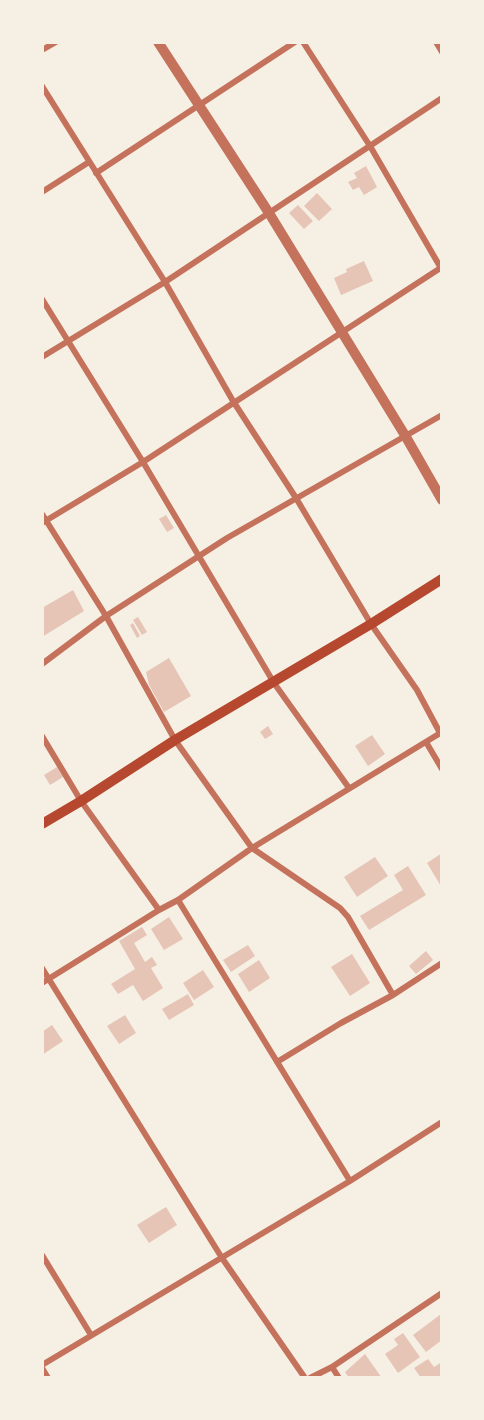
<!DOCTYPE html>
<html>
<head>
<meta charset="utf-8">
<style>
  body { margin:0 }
  #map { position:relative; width:484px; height:1420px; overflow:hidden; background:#f6efe4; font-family:"Noto Sans",sans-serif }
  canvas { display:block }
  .frame { position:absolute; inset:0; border:44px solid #f6efe4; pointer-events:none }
</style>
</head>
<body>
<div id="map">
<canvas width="484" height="1420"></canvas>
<div class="frame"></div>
</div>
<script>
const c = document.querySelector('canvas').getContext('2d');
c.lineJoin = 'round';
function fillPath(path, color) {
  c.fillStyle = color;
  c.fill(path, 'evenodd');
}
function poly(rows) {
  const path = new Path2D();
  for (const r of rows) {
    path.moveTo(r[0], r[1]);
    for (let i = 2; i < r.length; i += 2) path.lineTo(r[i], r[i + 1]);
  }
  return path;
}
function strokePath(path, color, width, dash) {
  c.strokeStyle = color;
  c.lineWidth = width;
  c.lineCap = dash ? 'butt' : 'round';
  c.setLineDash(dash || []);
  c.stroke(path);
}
const building = poly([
  [366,166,377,187,364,195,359,187,353,190,348,182,357,178,354,173],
  [317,193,332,209,319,221,304,206],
  [298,205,313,221,304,229,289,213],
  [364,261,373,281,341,295,334,278,347,272,346,269],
  [166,515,174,528,167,532,159,519],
  [73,590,84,611,42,637,42,608],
  [138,617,147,632,142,635,133,620],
  [133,623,140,636,137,638,130,625],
  [169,658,191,696,164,712,149,685,146,672],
  [268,726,273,734,265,739,260,732],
  [372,735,385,754,368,766,355,746],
  [57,767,63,777,50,785,44,775],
  [442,853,442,888,427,863],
  [375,857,388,876,357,897,344,877],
  [408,866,426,895,369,930,360,916,403,890,394,875],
  [169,917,183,939,164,950,151,929],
  [142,927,147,935,134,943,145,962,152,957,157,965,151,968,163,988,143,1001,133,985,118,994,111,984,135,969,119,941],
  [248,945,255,956,231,972,223,960],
  [426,951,433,960,416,974,409,966],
  [352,954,370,983,350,996,331,967],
  [259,960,270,978,249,992,238,974],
  [203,970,214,987,194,1000,183,983],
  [188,994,194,1005,169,1020,162,1009],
  [125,1015,136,1033,119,1044,107,1026],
  [52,1025,63,1041,42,1055,42,1032],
  [166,1207,177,1225,149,1243,137,1225],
  [441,1314,442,1340,426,1352,413,1335],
  [403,1333,420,1357,398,1373,385,1354,398,1345,394,1339],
  [365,1354,382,1378,349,1378,345,1372],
  [428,1359,434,1367,442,1362,442,1378,421,1378,414,1368]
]);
const minor = poly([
  [303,42,370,146,442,270],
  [436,42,442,52],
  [42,50,56,42],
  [42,86,165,282,233,401,296,498,371,624,417,690,440,733],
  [96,173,295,42],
  [42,192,89,162],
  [42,299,143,462,274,683,349,788],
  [42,357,165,282,442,98],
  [42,514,106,616,175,740,252,848,340,908,348,917,393,995],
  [42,523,143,462,442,267],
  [42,664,106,616,227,538,442,415],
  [42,736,81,801,159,910],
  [426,742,442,769],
  [178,900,350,1181],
  [42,968,222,1258,305,1378],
  [42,983,159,910,178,900,252,848,442,732],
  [277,1062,341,1023,393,995,442,963],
  [42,1255,91,1335],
  [42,1365,350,1181,442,1122],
  [332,1367,339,1378],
  [42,1368,48,1378],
  [310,1378,332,1367,442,1293]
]);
const tertiary = poly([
  [158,42,269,213,406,437,442,500]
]);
const secondary = poly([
  [42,824,81,801,175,740,371,624,442,579]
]);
fillPath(building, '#e6c5b7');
strokePath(minor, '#c5725c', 6);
strokePath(tertiary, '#c5725c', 10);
strokePath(secondary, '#b5482f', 10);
</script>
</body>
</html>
